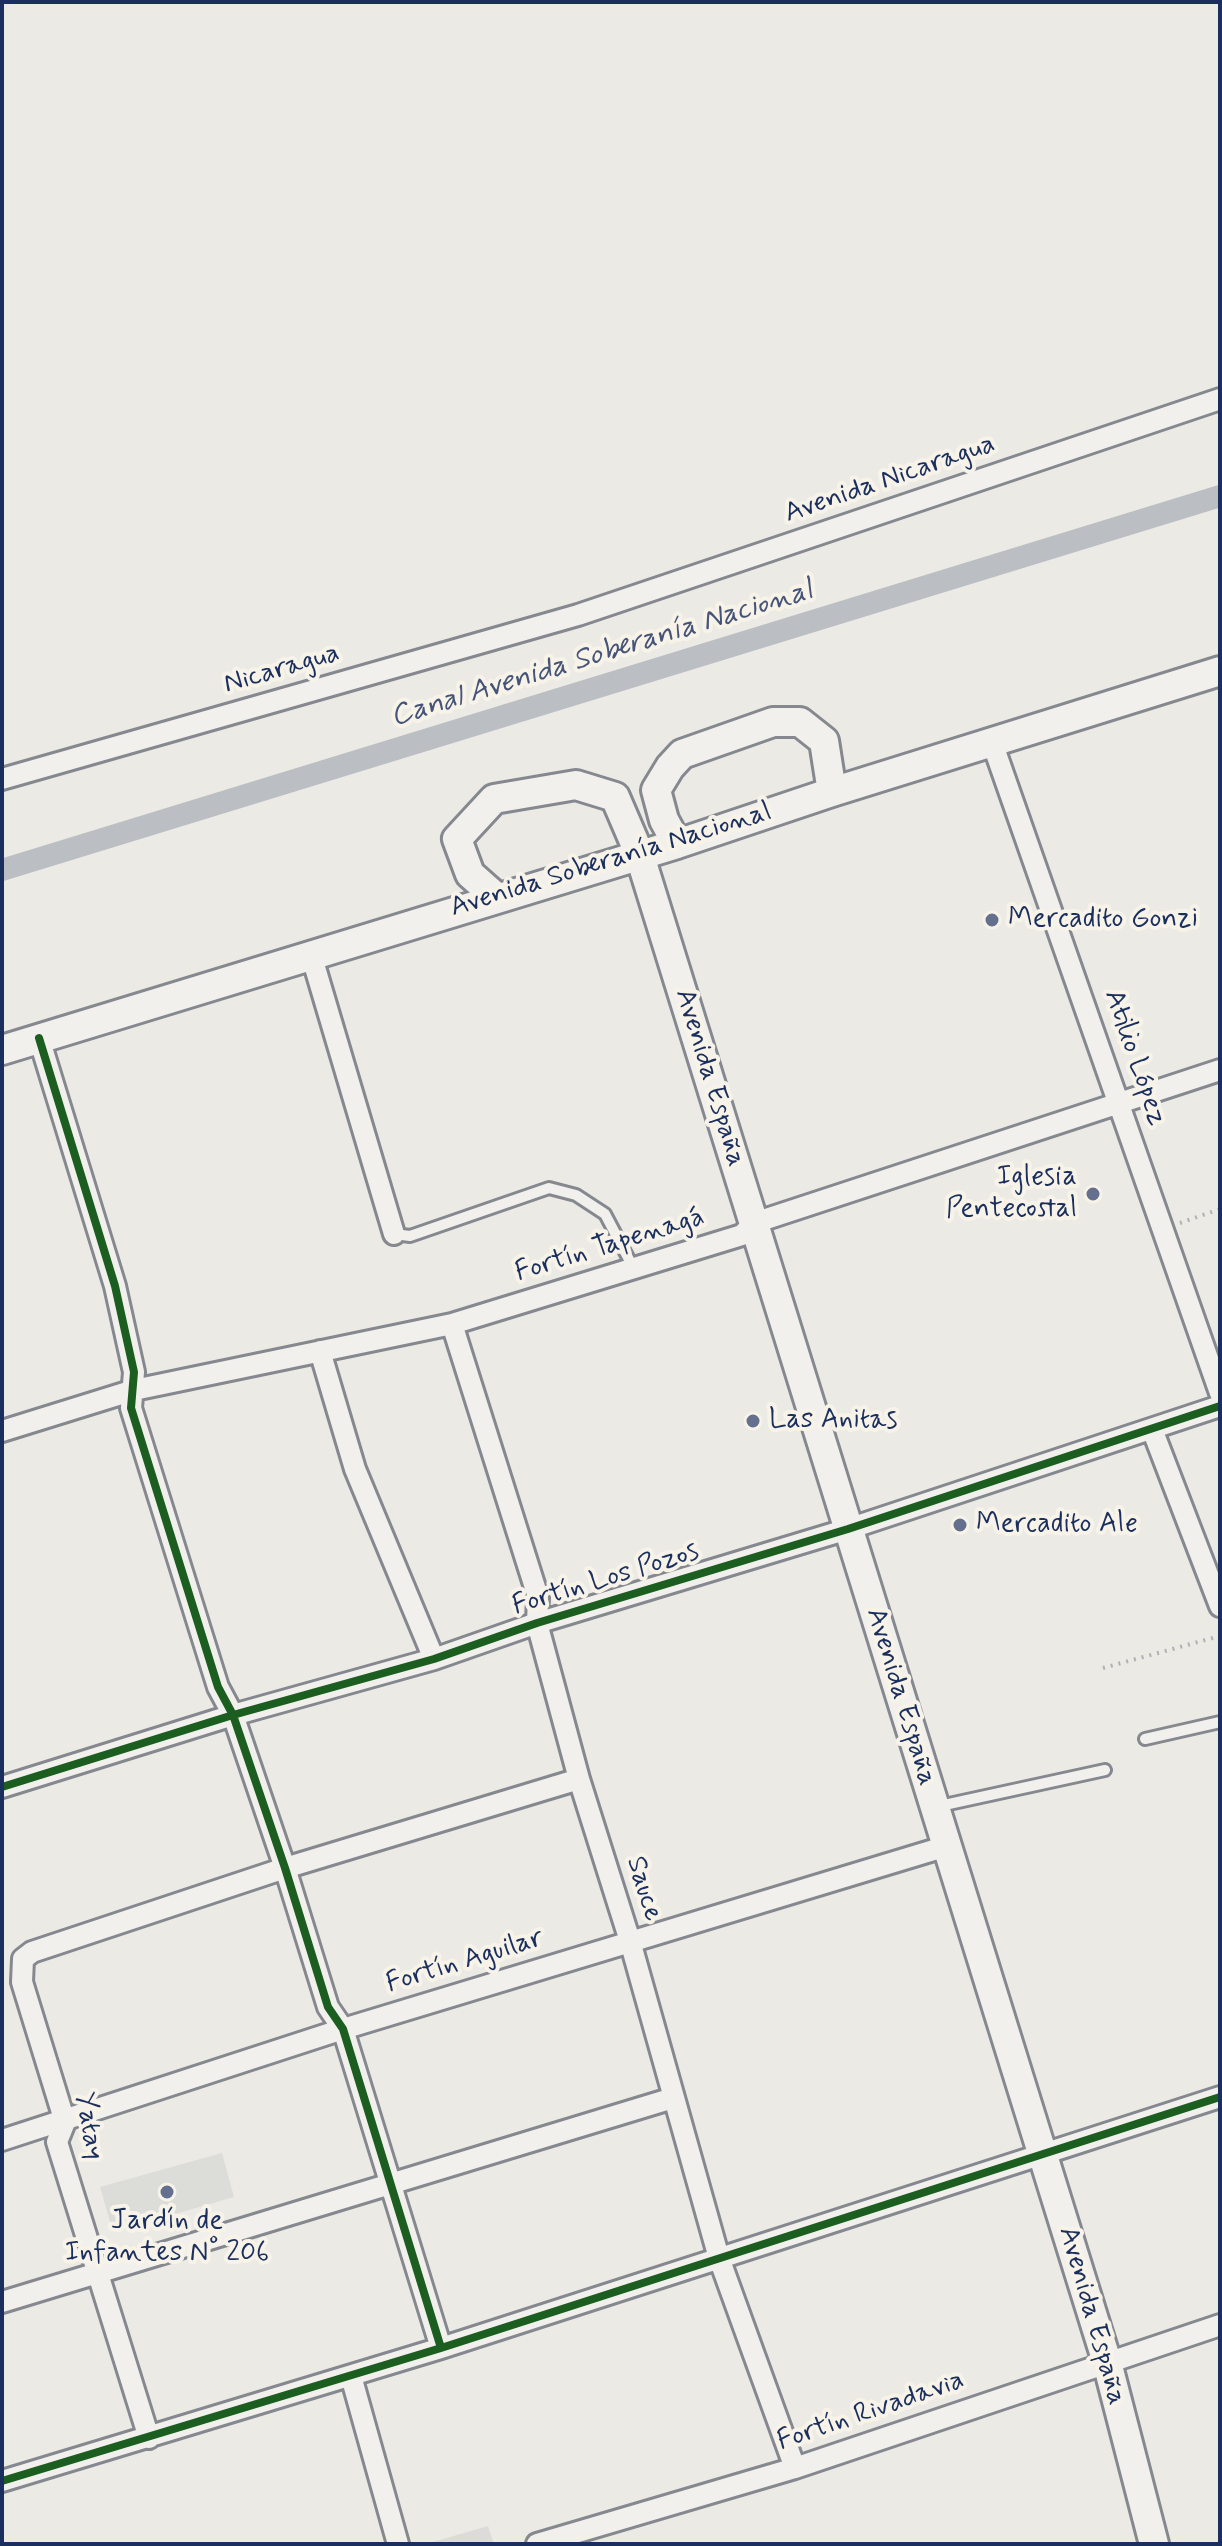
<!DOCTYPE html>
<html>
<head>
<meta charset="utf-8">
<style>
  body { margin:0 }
  #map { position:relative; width:1222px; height:2546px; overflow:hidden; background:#ebeae5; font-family:Mynerve,sans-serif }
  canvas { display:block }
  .frame { position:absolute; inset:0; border:4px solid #1b2f5e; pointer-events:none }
</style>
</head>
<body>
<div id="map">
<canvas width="1222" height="2546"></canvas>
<div class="frame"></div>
</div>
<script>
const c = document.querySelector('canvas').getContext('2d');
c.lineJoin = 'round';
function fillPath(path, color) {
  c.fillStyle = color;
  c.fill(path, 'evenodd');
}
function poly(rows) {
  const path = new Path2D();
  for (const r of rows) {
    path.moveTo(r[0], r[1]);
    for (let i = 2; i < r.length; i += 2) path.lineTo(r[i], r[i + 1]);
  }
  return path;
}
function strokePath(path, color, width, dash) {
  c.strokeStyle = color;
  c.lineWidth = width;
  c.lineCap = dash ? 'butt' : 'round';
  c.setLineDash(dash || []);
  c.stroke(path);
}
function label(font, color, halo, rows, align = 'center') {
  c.font = font + ' Mynerve,sans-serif';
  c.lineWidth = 8;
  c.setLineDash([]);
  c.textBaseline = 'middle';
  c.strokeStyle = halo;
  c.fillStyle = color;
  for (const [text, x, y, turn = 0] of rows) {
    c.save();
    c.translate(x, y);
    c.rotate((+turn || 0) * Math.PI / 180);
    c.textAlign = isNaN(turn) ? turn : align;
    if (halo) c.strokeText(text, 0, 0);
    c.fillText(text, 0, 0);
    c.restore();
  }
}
const built = poly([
  [222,2153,234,2197,113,2232,100,2187]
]);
const green = poly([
  [488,2526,494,2544,426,2544]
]);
const canal = poly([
  [2,870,1220,496]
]);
const path = poly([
  [1180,1223,1220,1209],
  [1103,1668,1220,1636]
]);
const lane = poly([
  [394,1234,410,1236,549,1188,576,1195,605,1214,634,1269],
  [1145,1739,1220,1722],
  [935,1807,1105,1770]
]);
const street = poly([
  [992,742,1220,1393],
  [2,779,578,615,1220,399],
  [311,954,394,1234],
  [39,1038,115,1286,134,1372,131,1408,218,1687,233,1715,285,1868,328,2007,343,2029,441,2348],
  [452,1324,538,1597,537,1623,579,1779,630,1941,719,2258,795,2468],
  [320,1351,355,1469,434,1659],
  [1152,1429,1220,1606],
  [2,1431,134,1390,452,1324,742,1235,754,1223,1220,1070],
  [2,1787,233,1715,434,1659,537,1623,848,1529,1220,1406],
  [2,2140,343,2029,947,1846],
  [2,2302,673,2098],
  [351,2376,398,2544],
  [149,2438,57,2142,65,2122,22,1982,23,1959,32,1952,285,1868,579,1779],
  [2,2481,441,2348,1220,2097],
  [537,2544,795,2468,1220,2325]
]);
const secondary = poly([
  [677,844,664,820,656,790,670,767,682,754,773,722,800,722,824,741,832,792],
  [496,897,470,874,457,839,494,799,576,785,615,797,639,853,1107,2362,1154,2544],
  [2,1050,677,844,832,792,1220,671]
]);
const cycleway = poly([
  [39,1038,115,1286,134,1372,131,1408,218,1687,233,1715,285,1868,328,2007,343,2029,441,2348],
  [2,1787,233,1715,434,1659,537,1623,848,1529,1220,1406],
  [2,2481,441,2348,1220,2097]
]);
const markers = [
  [992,920,8,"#64708d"],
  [1093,1194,8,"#64708d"],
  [753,1421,8,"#64708d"],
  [960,1525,8,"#64708d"],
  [167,2192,8,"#64708d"]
];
const streetNames = [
  ["Avenida Nicaragua",890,480,-19],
  ["Nicaragua",282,670,-16],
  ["Avenida Soberanía Nacional",611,861,-17],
  ["Atilio López",1134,1058,71],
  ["Avenida España",709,1078,73],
  ["Fortín Tapenagá",610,1246,-17],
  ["Fortín Los Pozos",606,1580,-17],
  ["Avenida España",900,1697,73],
  ["Sauce",643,1889,73],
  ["Fortín Aguilar",465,1962,-17],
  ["Yatay",88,2126,81],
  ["Avenida España",1091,2316,74],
  ["Fortín Rivadavia",871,2412,-19]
];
const poiNames = [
  ["Mercadito Gonzi",1008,920],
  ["Iglesia",1077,1178,"right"],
  ["Pentecostal",1077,1210,"right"],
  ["Las Anitas",769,1421],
  ["Mercadito Ale",976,1525],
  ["Jardín de",167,2222,"center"],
  ["Infantes N° 206",167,2254,"center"]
];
const waterNames = [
  ["Canal Avenida Soberanía Nacional",602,655,-17]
];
fillPath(built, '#dcdcd9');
fillPath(green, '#dcdbd9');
strokePath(canal, '#bbbec3', 22);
strokePath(lane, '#85888f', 16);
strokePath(street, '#85888f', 26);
strokePath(secondary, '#85888f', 34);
strokePath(path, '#b0b1b4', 4, [2, 6]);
strokePath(lane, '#f1f0ec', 10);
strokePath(street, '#f1f0ec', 20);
strokePath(secondary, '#f1f0ec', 28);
strokePath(cycleway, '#1b5e20', 8);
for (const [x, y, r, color] of markers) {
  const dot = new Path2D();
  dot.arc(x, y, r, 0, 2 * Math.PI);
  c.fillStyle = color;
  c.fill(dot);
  strokePath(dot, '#f7f3e8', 3);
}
label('28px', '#1b2f5e', '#f7f3e8', streetNames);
label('28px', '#1b2f5e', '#f7f3e8', poiNames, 'left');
label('italic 30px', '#455478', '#f7f3e8', waterNames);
</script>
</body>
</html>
